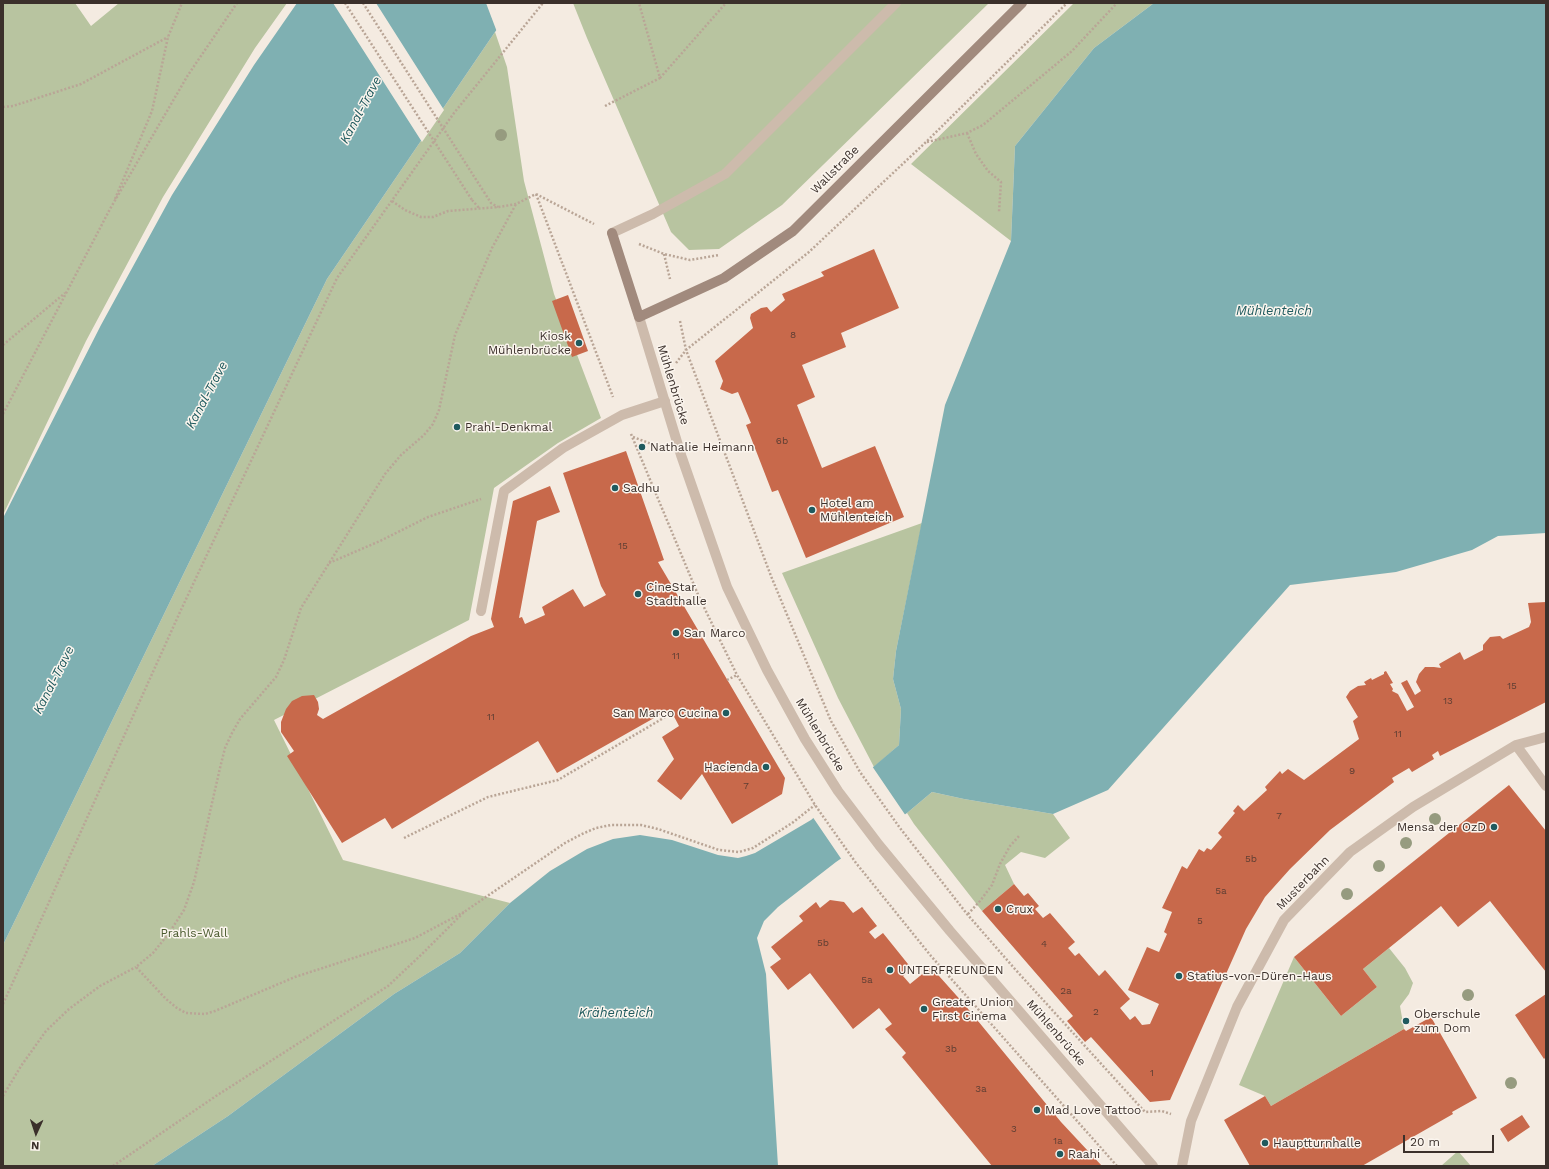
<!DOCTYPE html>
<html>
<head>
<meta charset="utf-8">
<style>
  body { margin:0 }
  #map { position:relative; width:1549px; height:1169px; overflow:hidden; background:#f4ebe1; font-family:"Work Sans",sans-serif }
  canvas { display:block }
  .frame { position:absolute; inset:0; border:4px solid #3b302b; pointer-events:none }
  .north { position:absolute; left:16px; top:1113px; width:40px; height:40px; -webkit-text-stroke:3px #fbf5ee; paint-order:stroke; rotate:183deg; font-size:11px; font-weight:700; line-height:16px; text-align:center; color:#3b302b }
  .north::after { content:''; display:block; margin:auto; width:14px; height:18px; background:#3b302b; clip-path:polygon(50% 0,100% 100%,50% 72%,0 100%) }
  .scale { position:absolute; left:1403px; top:1135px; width:91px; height:18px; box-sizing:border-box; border:2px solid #3b302b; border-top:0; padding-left:5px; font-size:12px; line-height:14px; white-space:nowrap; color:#3b302b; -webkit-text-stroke:3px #fbf5ee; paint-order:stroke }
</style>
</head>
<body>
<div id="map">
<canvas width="1549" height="1169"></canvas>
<div class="frame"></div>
<div class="north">N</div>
<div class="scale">20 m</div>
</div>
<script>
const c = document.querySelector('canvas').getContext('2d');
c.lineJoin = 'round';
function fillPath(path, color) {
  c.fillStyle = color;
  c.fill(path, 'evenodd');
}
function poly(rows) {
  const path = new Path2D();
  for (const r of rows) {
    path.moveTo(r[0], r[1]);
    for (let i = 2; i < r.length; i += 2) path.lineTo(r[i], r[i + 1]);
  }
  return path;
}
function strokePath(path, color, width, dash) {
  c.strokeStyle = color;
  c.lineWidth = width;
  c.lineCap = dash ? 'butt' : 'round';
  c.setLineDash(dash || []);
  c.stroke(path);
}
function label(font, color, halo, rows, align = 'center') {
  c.font = font + ' "Work Sans",sans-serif';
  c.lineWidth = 3;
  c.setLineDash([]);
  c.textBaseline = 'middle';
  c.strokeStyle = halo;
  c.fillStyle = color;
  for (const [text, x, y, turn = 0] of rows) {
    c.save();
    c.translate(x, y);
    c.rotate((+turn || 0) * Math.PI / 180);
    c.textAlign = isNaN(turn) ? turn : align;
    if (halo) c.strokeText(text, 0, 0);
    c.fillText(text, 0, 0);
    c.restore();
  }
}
const green = poly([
  [3,3,75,3,91,26,119,3,287,3,255,48,163,197,86,341,3,515],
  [573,3,989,3,782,205,719,249,689,250,671,232,587,38],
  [1074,3,1154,3,1094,48,1015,146,1011,241,911,164],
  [495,32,507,67,524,181,554,294,601,418,558,443,494,488,469,620,274,720,343,860,510,903,460,953,394,994,228,1116,152,1166,3,1166,3,945,327,279],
  [922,523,896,651,893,679,901,709,899,745,874,767,838,698,782,573],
  [932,792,964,799,1053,814,1070,838,1045,858,1021,852,1005,865,1014,884,982,911,914,824,907,813],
  [1389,948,1405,968,1413,983,1409,994,1400,1006,1404,1029,1271,1106,1265,1096,1239,1085,1294,957,1341,1016,1377,987,1363,969],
  [1458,1151,1471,1166,1441,1166]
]);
const water = poly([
  [297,3,517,3,495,32,327,279,3,945,3,518,101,325,172,195,254,65],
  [1154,3,1546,3,1546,533,1498,536,1472,550,1396,572,1290,585,1108,790,1053,814,964,799,932,792,907,813,836,862,778,907,764,921,757,938,766,974,778,1166,152,1166,228,1116,394,994,460,953,510,903,550,871,587,849,613,839,640,835,672,840,718,855,738,858,746,856,755,853,811,820,899,745,901,709,893,679,896,651,945,405,1011,241,1015,146,1094,48]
]);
const pier = poly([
  [333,3,376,3,444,110,422,142],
  [486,3,519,3,497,32],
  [872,766,906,816,842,860,812,816]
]);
const building = poly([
  [874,249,899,308,841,333,846,347,802,365,815,397,797,405,822,468,875,446,904,517,806,558,778,490,772,492,746,425,751,423,738,392,732,394,720,389,723,381,715,361,753,328,750,318,751,314,761,308,767,307,771,312,785,300,782,294,824,276,821,272],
  [568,295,588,351,572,357,552,301],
  [626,451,664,560,658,562,785,778,782,794,732,824,702,774,681,800,657,781,674,759,662,737,679,726,670,709,557,773,538,741,392,829,385,818,342,843,287,756,294,751,281,732,281,722,286,709,292,701,302,696,314,695,318,702,319,709,317,715,323,719,471,636,494,627,491,619,513,501,550,486,560,512,537,521,519,618,522,617,525,624,545,615,542,607,573,589,584,607,606,595,601,586,563,473],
  [1546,602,1546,702,1440,756,1438,751,1432,755,1434,759,1412,772,1409,768,1392,778,1394,782,1330,830,1290,869,1265,897,1246,929,1170,1100,1150,1102,1091,1037,1085,1042,1067,1021,1073,1016,982,911,1014,884,1024,896,1028,893,1039,906,1035,909,1043,918,1050,913,1075,942,1068,948,1075,956,1079,953,1099,976,1105,970,1130,999,1120,1008,1130,1020,1135,1016,1142,1025,1150,1024,1159,1004,1128,990,1147,947,1159,952,1167,934,1164,932,1172,912,1162,908,1182,866,1187,869,1199,849,1204,852,1207,848,1211,850,1222,837,1218,833,1235,813,1233,811,1238,805,1244,811,1267,790,1265,787,1280,771,1282,774,1288,769,1304,780,1359,739,1353,721,1358,717,1346,697,1350,691,1358,686,1366,685,1364,682,1371,678,1372,680,1384,674,1384,672,1386,671,1393,683,1390,684,1393,689,1392,691,1398,694,1407,711,1414,707,1401,683,1407,680,1415,695,1421,691,1416,682,1419,674,1425,667,1434,667,1441,668,1439,664,1460,652,1464,660,1483,650,1483,645,1490,637,1500,636,1503,639,1529,627,1531,622,1528,603],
  [1509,785,1546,831,1546,972,1490,901,1458,927,1441,906,1363,969,1377,987,1341,1016,1294,957],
  [830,900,844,902,853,913,862,907,877,926,869,932,875,939,883,933,912,969,903,976,910,984,931,967,964,1004,1061,1122,1102,1166,992,1166,902,1057,906,1053,885,1029,892,1024,879,1008,853,1029,810,973,788,990,770,967,781,959,771,947,803,921,799,916,816,902,820,908],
  [1546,994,1546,1057,1544,1059,1515,1015],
  [1431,1017,1477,1098,1452,1112,1453,1114,1362,1166,1250,1166,1224,1120,1265,1096,1271,1106,1404,1029,1406,1031],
  [1522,1115,1530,1127,1508,1142,1500,1129]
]);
const path = poly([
  [660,78,726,3],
  [605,106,660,78,639,3],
  [3,107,13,106,81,84,168,37],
  [967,133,976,154,988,171,1001,182,999,212],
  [927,142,967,133,983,125,1072,51,1117,3],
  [484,192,491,203,498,207],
  [536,194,613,397],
  [536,194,594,224],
  [115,199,152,111,168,37,182,3],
  [472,200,480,209],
  [392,201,405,210,421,217,433,217,448,211,499,207,516,204,536,194],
  [639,244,664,254,690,260,719,255],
  [664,254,670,279],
  [680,321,686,350,771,576,831,721,860,772,900,828,967,914,1014,968,1145,1112,1162,1111,1171,1114],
  [3,345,65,293],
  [676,363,686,350,809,252,926,142,1067,3],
  [3,414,110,209,188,75,237,3],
  [631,434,699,597,737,675,815,805,856,863,931,956,1117,1166],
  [633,437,657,446],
  [329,563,380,541,428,517,481,499],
  [727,680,737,675],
  [404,838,488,797,558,780,672,713],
  [464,912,415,938,295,977,215,1011,205,1014,186,1013,177,1008,166,999,136,967,153,953,169,933,184,910,194,882,220,768,225,748,232,733,240,719,276,677,284,660,301,608,385,474,401,455,424,435,433,424,439,410,455,335,492,248,516,204],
  [968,914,980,901,992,885,1000,864,1010,846,1020,835],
  [3,1004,180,612,337,278,454,113,543,3],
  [3,1096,21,1066,46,1031,69,1009,100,986,136,967],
  [113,1166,216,1096,388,986,422,954,464,912,565,843,582,834,596,828,611,825,641,825,658,829,719,850,739,852,753,848,792,823,815,805]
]);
const service = poly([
  [612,233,653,214,725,174,896,3],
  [481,611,504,491,563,448,622,415,665,401]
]);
const minor = poly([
  [1516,745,1546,786],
  [1182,1166,1191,1121,1237,1007,1284,920,1350,852,1413,807,1516,745,1546,737]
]);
const tertiary = poly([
  [639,317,681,455,727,587,767,670,805,739,838,791,879,845,950,931,1153,1166]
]);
const secondary = poly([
  [612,233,639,317,724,278,793,231,1022,3]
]);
const pathBridge = poly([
  [345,3,472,200],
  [363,3,484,192]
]);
const trees = [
  [501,135],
  [1435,819],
  [1406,843],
  [1379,866],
  [1347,894],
  [1468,995],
  [1511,1083]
];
const markers = [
  [579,343,4,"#1f5a5e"],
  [457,427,4,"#1f5a5e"],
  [642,447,4,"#1f5a5e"],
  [615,488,4,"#1f5a5e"],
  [812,510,4,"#1f5a5e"],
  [638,594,4,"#1f5a5e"],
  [676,633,4,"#1f5a5e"],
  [726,713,4,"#1f5a5e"],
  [766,767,4,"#1f5a5e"],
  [1494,827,4,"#1f5a5e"],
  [998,909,4,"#1f5a5e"],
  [890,970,4,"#1f5a5e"],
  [1179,976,4,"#1f5a5e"],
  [924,1009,4,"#1f5a5e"],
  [1406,1021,4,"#1f5a5e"],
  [1037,1110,4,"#1f5a5e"],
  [1265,1143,4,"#1f5a5e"],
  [1060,1154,4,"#1f5a5e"]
];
const numberNames = [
  ["8",793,335],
  ["6b",782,441],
  ["15",623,546],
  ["11",676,656],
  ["15",1512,686],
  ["13",1448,701],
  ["11",491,717],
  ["11",1398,734],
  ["9",1352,771],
  ["7",746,786],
  ["7",1279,816],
  ["5b",1251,859],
  ["5a",1221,891],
  ["5",1200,921],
  ["5b",823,943],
  ["4",1044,944],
  ["5a",867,980],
  ["2a",1066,991],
  ["2",1096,1012],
  ["3b",951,1049],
  ["1",1152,1073],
  ["3a",981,1089],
  ["3",1014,1129],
  ["1a",1058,1141]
];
const streetNames = [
  ["Wallstraße",835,170,-45],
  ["Mühlenbrücke",673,385,73],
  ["Mühlenbrücke",820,735,59],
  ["Musterbahn",1303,883,-46],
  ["Mühlenbrücke",1056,1033,49]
];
const poiNames = [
  ["Kiosk",571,336,"right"],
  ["Mühlenbrücke",571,350,"right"],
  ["Prahl-Denkmal",465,427],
  ["Nathalie Heimann",650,447],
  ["Sadhu",623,488],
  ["Hotel am",820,503],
  ["Mühlenteich",820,517],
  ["CineStar",646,587],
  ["Stadthalle",646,601],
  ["San Marco",684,633],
  ["San Marco Cucina",718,713,"right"],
  ["Hacienda",758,767,"right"],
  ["Mensa der OzD",1486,827,"right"],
  ["Crux",1006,909],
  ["UNTERFREUNDEN",898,970],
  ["Statius-von-Düren-Haus",1187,976],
  ["Greater Union",932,1002],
  ["First Cinema",932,1016],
  ["Oberschule",1414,1014],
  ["zum Dom",1414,1028],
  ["Mad Love Tattoo",1045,1110],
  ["Hauptturnhalle",1273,1143],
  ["Raahi",1068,1154]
];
const parkNames = [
  ["Prahls-Wall",194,933]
];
const waterNames = [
  ["Kanal-Trave",361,110,-62],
  ["Mühlenteich",1274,311],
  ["Kanal-Trave",207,395,-62],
  ["Kanal-Trave",54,680,-63],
  ["Krähenteich",616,1013]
];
fillPath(green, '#b8c4a0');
fillPath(water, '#7fb0b2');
fillPath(pier, '#f4ebe1');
fillPath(building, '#c8694b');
strokePath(path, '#b9a596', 2.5, [2, 2]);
strokePath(service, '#cdbbac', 10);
strokePath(minor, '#cdbbac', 10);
strokePath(tertiary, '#cdbbac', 10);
strokePath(secondary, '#a18a7d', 10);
strokePath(pathBridge, '#b9a596', 2.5, [2, 2]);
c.fillStyle = '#969b7f';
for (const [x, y] of trees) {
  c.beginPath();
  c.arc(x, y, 6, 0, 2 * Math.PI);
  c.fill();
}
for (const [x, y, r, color] of markers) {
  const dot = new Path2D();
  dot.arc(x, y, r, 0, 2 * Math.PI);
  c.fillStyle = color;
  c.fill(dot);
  strokePath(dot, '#fbf5ee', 1.5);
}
label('10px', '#5e3e33', null, numberNames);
label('12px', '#3b302b', '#fbf5ee', streetNames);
label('12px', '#3b302b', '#fbf5ee', poiNames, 'left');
label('12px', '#4a5a2e', '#fbf5ee', parkNames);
label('italic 13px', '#1f5a5e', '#fbf5ee', waterNames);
</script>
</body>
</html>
